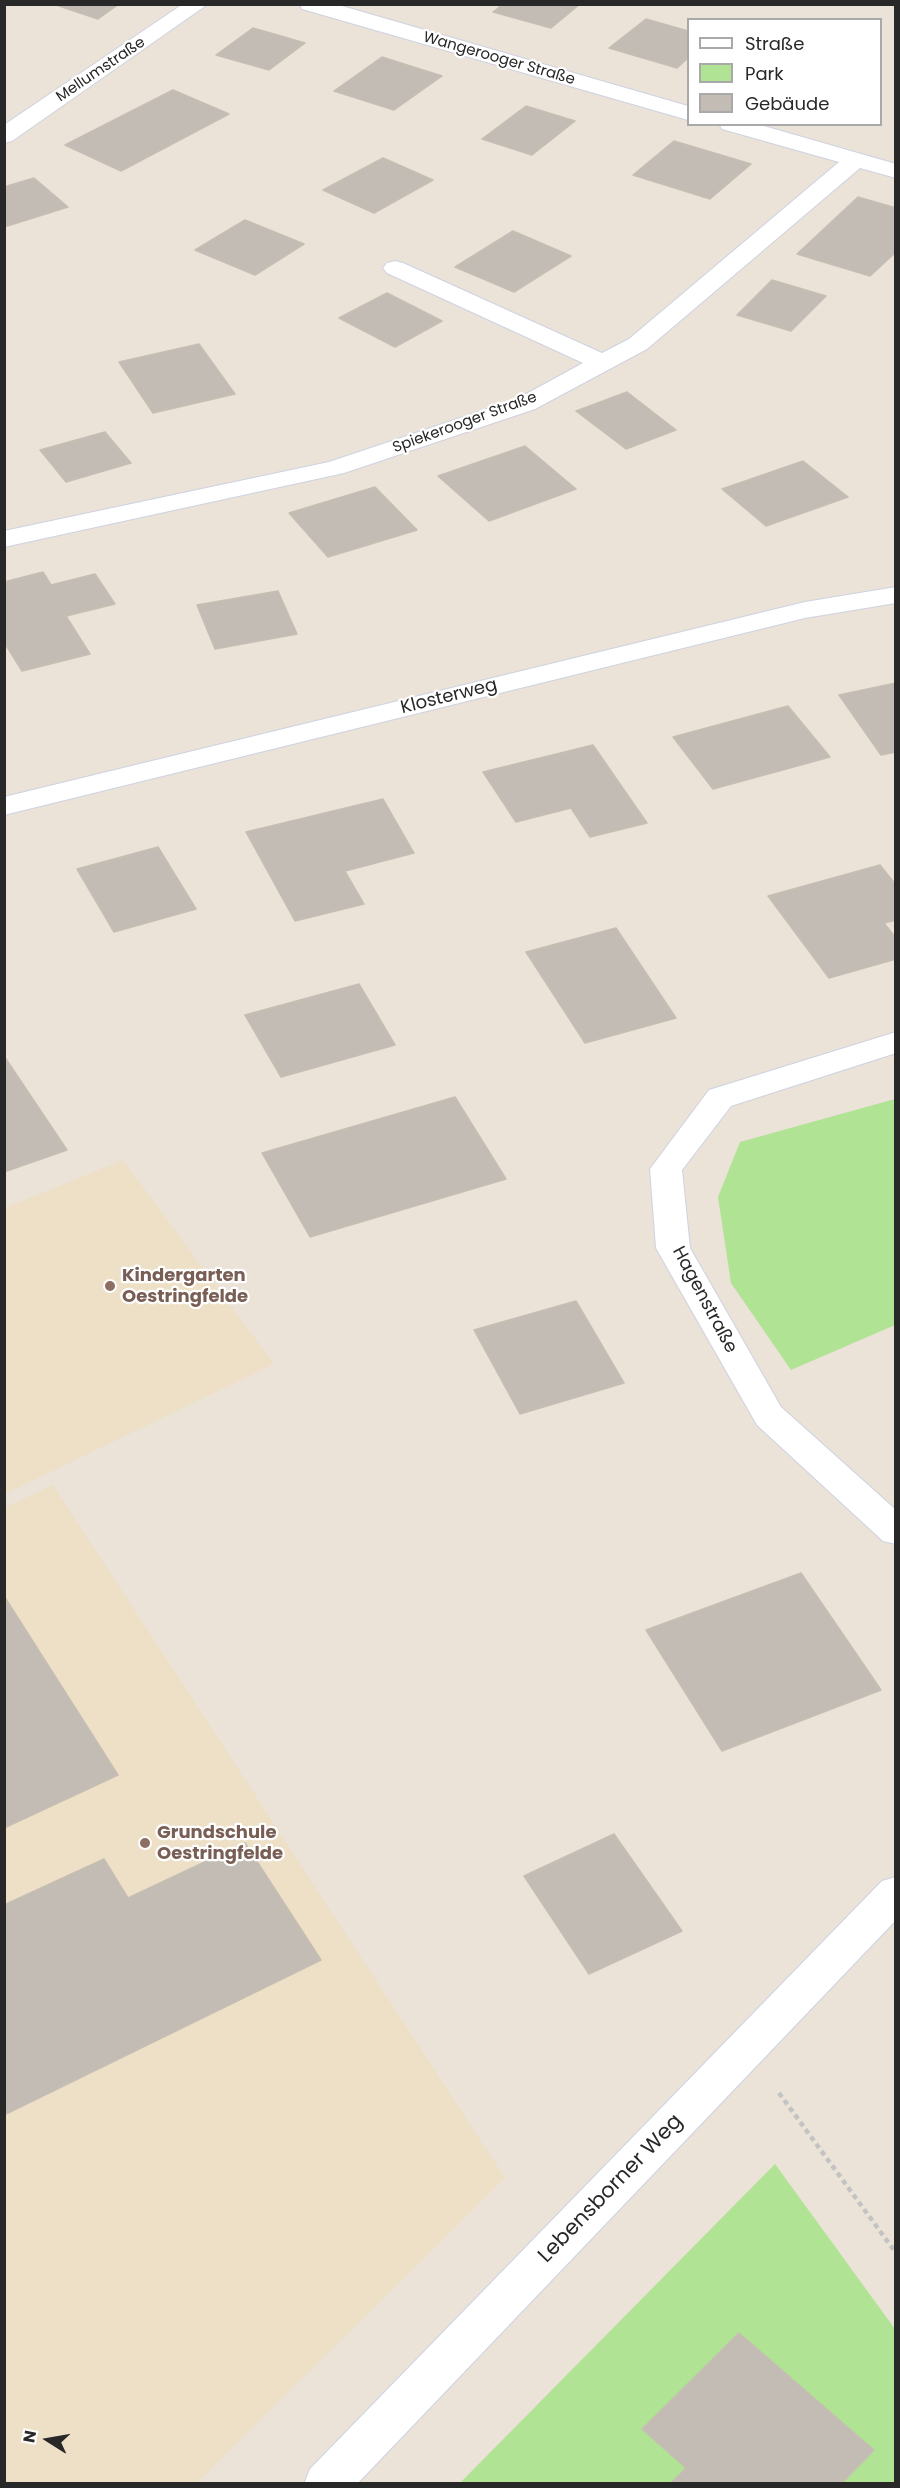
<!DOCTYPE html>
<html>
<head>
<meta charset="utf-8">
<style>
  body { margin:0 }
  #map { position:relative; width:900px; height:2488px; overflow:hidden; background:#ebe2d8; font-family:Poppins,sans-serif }
  canvas { display:block }
  .frame { position:absolute; inset:0; border:6px solid #282828; pointer-events:none }
  .legend { position:absolute; left:687px; top:18px; width:195px; height:108px; box-sizing:border-box; background:#fff; border:2px solid #a9a9a9; margin:0; padding:8px 10px; list-style:none; font-size:18px; color:#282828 }
  .legend li { display:flex; align-items:center; gap:12px; height:30px }
  .legend b { width:30px; border:2px solid #a9a9a9 }
  .north { position:absolute; left:18px; top:2410px; width:60px; height:60px; -webkit-text-stroke:4px #fff; paint-order:stroke; rotate:281deg; font-size:16px; font-weight:700; line-height:24px; text-align:center; color:#282828 }
  .north::after { content:''; display:block; margin:auto; width:21px; height:27px; background:#282828; clip-path:polygon(50% 0,100% 100%,50% 72%,0 100%) }
</style>
</head>
<body>
<div id="map">
<canvas width="900" height="2488"></canvas>
<div class="frame"></div>
<ul class="legend">
<li><b style="height:8px;background:#fff"></b>Straße</li>
<li><b style="height:16px;background:#b0e393"></b>Park</li>
<li><b style="height:16px;background:#c3bcb5"></b>Gebäude</li>
</ul>
<div class="north">N</div>
</div>
<script>
const c = document.querySelector('canvas').getContext('2d');
c.lineJoin = 'round';
function fillPath(path, color) {
  c.fillStyle = color;
  c.fill(path, 'evenodd');
}
function poly(rows) {
  const path = new Path2D();
  for (const r of rows) {
    path.moveTo(r[0], r[1]);
    for (let i = 2; i < r.length; i += 2) path.lineTo(r[i], r[i + 1]);
  }
  return path;
}
function strokePath(path, color, width, dash) {
  c.strokeStyle = color;
  c.lineWidth = width;
  c.lineCap = dash ? 'butt' : 'round';
  c.setLineDash(dash || []);
  c.stroke(path);
}
function label(font, color, halo, rows, align = 'center') {
  c.font = font + ' Poppins,sans-serif';
  c.lineWidth = 4.5;
  c.setLineDash([]);
  c.textBaseline = 'middle';
  c.strokeStyle = halo;
  c.fillStyle = color;
  for (const [text, x, y, turn = 0] of rows) {
    c.save();
    c.translate(x, y);
    c.rotate((+turn || 0) * Math.PI / 180);
    c.textAlign = isNaN(turn) ? turn : align;
    if (halo) c.strokeText(text, 0, 0);
    c.fillText(text, 0, 0);
    c.restore();
  }
}
const education = poly([
  [123,1160,274,1364,5,1494,5,1208],
  [53,1485,505,2178,197,2483,5,2483,4,1508]
]);
const green = poly([
  [895,1099,895,1325,791,1370,731,1283,718,1197,740,1142],
  [775,2164,895,2329,895,2483,459,2484]
]);
const building = poly([
  [53,4,119,4,98,19,53,4],
  [503,4,580,4,551,28,493,12,503,4],
  [646,19,688,31,688,58,677,68,609,48,646,19],
  [253,28,305,43,269,70,216,55,253,28],
  [382,57,442,76,394,110,334,91,382,57],
  [173,90,229,114,121,171,65,145,173,90],
  [526,106,575,121,532,155,482,139,526,106],
  [674,141,751,164,710,199,633,175,674,141],
  [383,158,433,180,374,213,323,190,383,158],
  [34,178,68,207,4,227,4,187,34,178],
  [858,197,896,208,896,252,870,276,797,254,858,197],
  [245,220,304,244,255,275,195,250,245,220],
  [513,231,571,256,514,292,455,267,513,231],
  [772,280,826,296,791,331,737,315,772,280],
  [387,293,442,321,395,347,339,318,387,293],
  [199,344,235,394,153,413,119,362,199,344],
  [627,392,676,430,626,449,576,411,627,392],
  [105,432,131,463,66,482,40,450,105,432],
  [525,446,576,489,489,521,438,476,525,446],
  [803,461,848,497,766,526,722,489,803,461],
  [375,487,417,530,328,557,289,513,375,487],
  [43,572,51,585,95,574,115,604,66,616,90,654,22,671,4,642,4,582,43,572],
  [278,591,297,634,215,649,197,605,278,591],
  [896,683,896,752,881,755,839,695,896,683],
  [788,706,830,757,713,789,673,737,788,706],
  [593,745,647,823,590,837,571,808,516,822,483,772,593,745],
  [383,799,414,853,345,871,364,904,295,921,246,832,383,799],
  [158,847,196,909,114,932,77,869,158,847],
  [880,865,896,885,896,920,884,923,896,938,896,959,829,978,768,896,880,865],
  [616,928,676,1018,585,1043,526,952,616,928],
  [359,984,395,1045,281,1077,245,1015,359,984],
  [4,1056,67,1150,4,1172,4,1056],
  [455,1097,506,1179,310,1237,262,1153,455,1097],
  [576,1301,624,1383,520,1414,474,1330,576,1301],
  [801,1573,881,1690,722,1751,646,1630,801,1573],
  [4,1596,118,1775,4,1828,4,1596],
  [614,1834,682,1931,589,1974,524,1876,614,1834],
  [245,1843,321,1960,4,2115,4,1905,104,1859,128,1898,245,1843],
  [739,2333,874,2450,841,2484,670,2484,686,2468,642,2429,739,2333]
]);
const path = poly([
  [779,2093,896,2253]
]);
const minor = poly([
  [183,4,208,4,12,141,4,143,4,125,183,4],
  [300,4,335,4,688,106,688,120,302,9,300,4],
  [719,124,757,124,896,164,896,178,860,168,647,349,535,409,344,473,4,547,4,531,329,462,517,399,583,363,387,273,383,268,387,263,395,261,403,263,602,353,629,339,839,162,722,129,719,124],
  [896,587,896,603,805,618,4,815,4,797,805,602,896,587],
  [896,1032,896,1053,731,1106,682,1170,690,1248,781,1407,896,1510,896,1544,883,1541,757,1425,656,1248,650,1169,709,1090,896,1032],
  [896,1877,896,1920,357,2484,304,2484,310,2469,882,1881,896,1877]
]);
const markers = [
  [110,1286,6,"#8d6e63"],
  [145,1843,6,"#8d6e63"]
];
const farStreetnames = [
  ["Wangerooger Straße",499,59,16],
  ["Mellumstraße",101,70,-34],
  ["Spiekerooger Straße",465,423,-20]
];
const streetNames = [
  ["Klosterweg",449,697,-14],
  ["Hagenstraße",704,1300,62]
];
const educationNames = [
  ["Kindergarten",122,1276],
  ["Oestringfelde",122,1297],
  ["Grundschule",157,1833],
  ["Oestringfelde",157,1854]
];
const nearStreetnames = [
  ["Lebensborner Weg",611,2189,-46]
];
fillPath(education, '#ede0c7');
fillPath(green, '#b0e393');
fillPath(building, '#c3bcb5');
strokePath(building, '#c6beb2', 1.5);
strokePath(minor, '#ced2e1', 2);
strokePath(path, '#c3c3c3', 4.5, [5, 4]);
fillPath(minor, '#fff');
for (const [x, y, r, color] of markers) {
  const dot = new Path2D();
  dot.arc(x, y, r, 0, 2 * Math.PI);
  c.fillStyle = color;
  c.fill(dot);
  strokePath(dot, '#fff', 2);
}
label('15px', '#282828', '#fff', farStreetnames);
label('18px', '#282828', '#fff', streetNames);
label('bold 18px', '#785e54', '#fff', educationNames, 'left');
label('21px', '#282828', '#fff', nearStreetnames);
</script>
</body>
</html>
